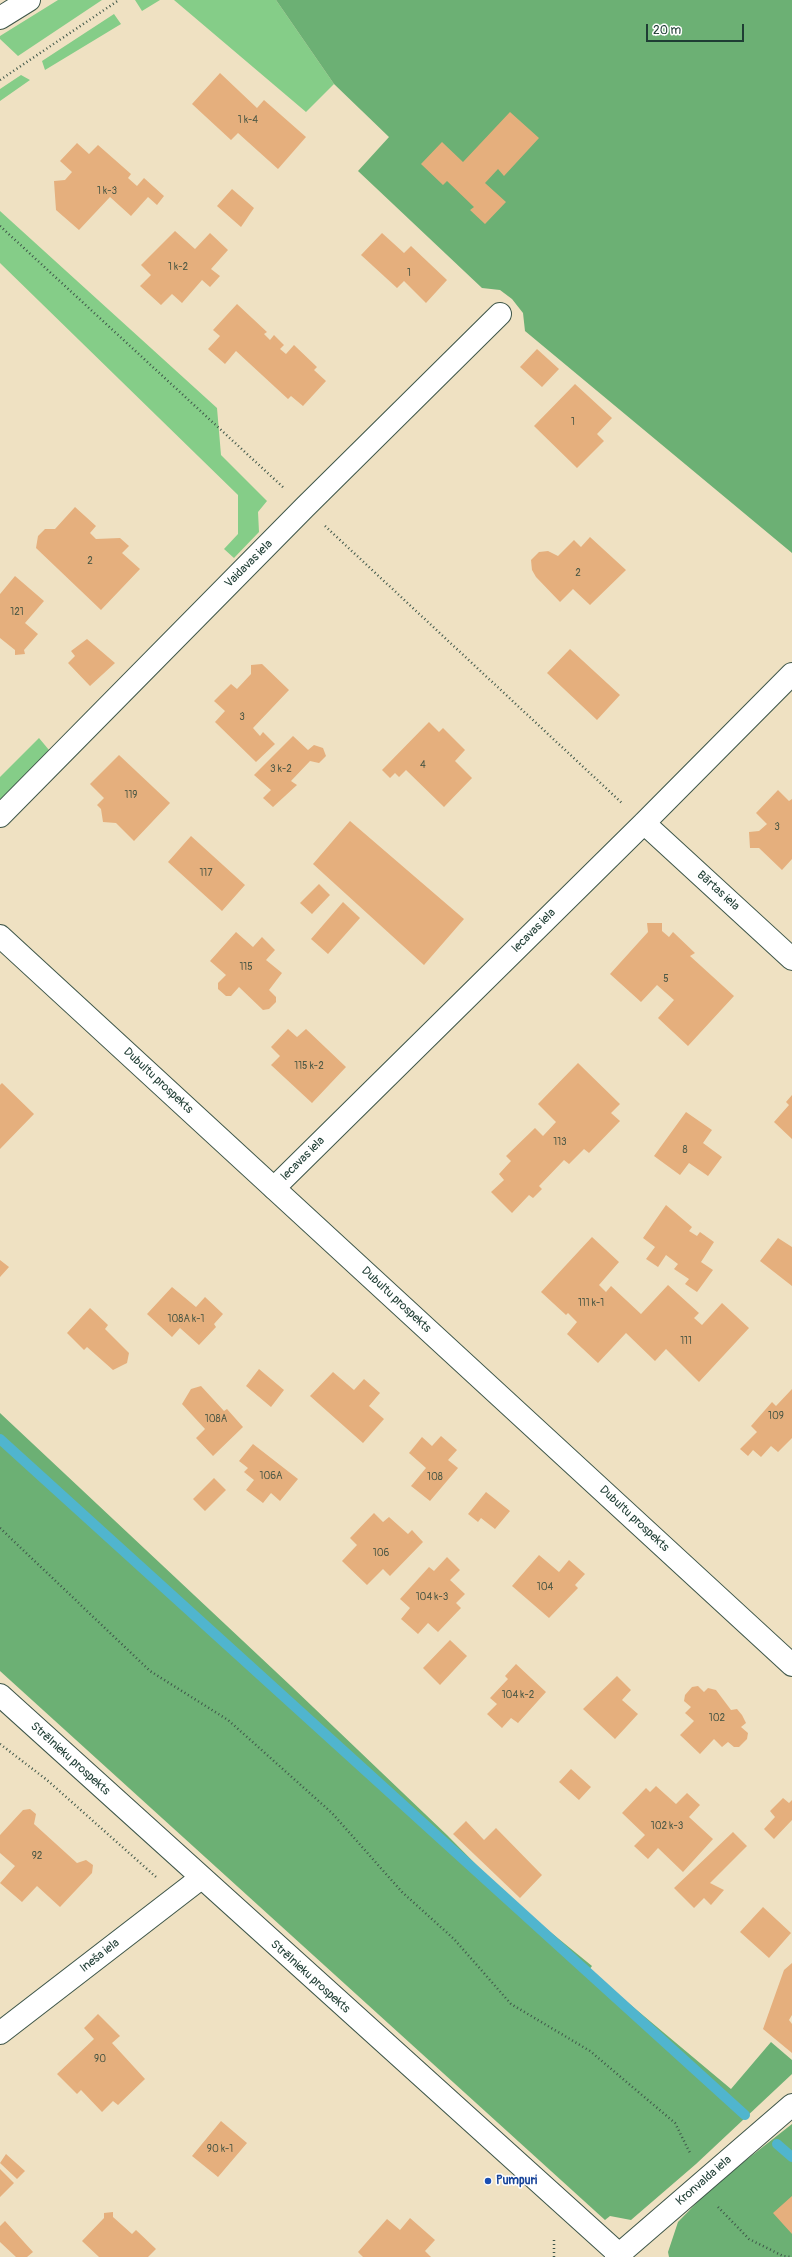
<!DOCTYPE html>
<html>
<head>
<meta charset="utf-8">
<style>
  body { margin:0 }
  #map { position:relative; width:792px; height:2257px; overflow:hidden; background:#efe1c2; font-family:Pangolin,sans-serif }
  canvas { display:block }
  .scale { position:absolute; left:646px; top:24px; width:98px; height:18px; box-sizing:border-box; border:2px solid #1f3d34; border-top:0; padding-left:5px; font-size:12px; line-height:14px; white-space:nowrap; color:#1f3d34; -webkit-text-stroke:3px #fff; paint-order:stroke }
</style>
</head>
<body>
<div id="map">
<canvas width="792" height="2257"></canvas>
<div class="scale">20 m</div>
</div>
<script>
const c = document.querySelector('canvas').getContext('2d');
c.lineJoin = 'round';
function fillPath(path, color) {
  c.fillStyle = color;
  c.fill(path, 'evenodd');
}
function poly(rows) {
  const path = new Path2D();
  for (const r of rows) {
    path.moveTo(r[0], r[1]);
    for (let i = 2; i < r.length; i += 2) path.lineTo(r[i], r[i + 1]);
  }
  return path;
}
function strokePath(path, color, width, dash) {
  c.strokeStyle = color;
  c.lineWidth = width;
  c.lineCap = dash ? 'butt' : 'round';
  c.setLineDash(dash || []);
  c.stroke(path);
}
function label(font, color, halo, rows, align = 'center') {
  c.font = font + ' Pangolin,sans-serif';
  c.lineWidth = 3;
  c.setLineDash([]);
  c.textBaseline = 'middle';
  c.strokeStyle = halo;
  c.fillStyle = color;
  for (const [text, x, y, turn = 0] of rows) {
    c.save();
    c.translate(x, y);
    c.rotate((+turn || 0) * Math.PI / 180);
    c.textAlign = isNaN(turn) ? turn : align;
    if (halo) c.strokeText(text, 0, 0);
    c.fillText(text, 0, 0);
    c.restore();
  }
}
const green = poly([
  [58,0,102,0,18,56,0,39,0,36],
  [135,0,160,0,142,11],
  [174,0,276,0,334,84,306,112],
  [114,14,121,24,45,70,42,61],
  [21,75,30,80,0,101,0,89],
  [0,211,217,408,221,455,267,501,258,512,259,532,234,558,224,549,238,534,238,495,0,263],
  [39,738,49,750,0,800,0,777]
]);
const forest = poly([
  [276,0,792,0,792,553,525,331,523,313,512,299,500,290,482,288,358,171,389,137,334,84],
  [0,1413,291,1686,447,1835,510,1899,592,1966,589,1970,731,2089,771,2042,792,2060,792,2074,696,2164,631,2220,610,2216,605,2220,0,1671],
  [792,2124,792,2257,669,2257,668,2252,678,2222,713,2186]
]);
const stream = poly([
  [0,1439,745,2115],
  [777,2144,792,2157]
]);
const building = poly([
  [220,73,257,108,264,100,306,137,278,169,238,133,231,140,192,104],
  [510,112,539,138,504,176,498,169,485,183,506,202,485,224,470,210,474,207,447,181,443,185,421,164,442,142,463,162],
  [77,143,89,154,98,145,131,174,128,178,137,186,144,178,164,196,157,205,148,197,131,216,110,197,79,230,56,210,54,181,65,180,72,172,60,161],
  [232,189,254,208,241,227,217,206],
  [175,231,195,249,210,233,228,250,211,269,220,276,210,287,202,280,182,303,172,294,161,305,140,286,151,275,141,265],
  [382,233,404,253,411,246,447,280,426,303,404,281,397,288,361,255],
  [237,304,267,332,264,334,270,340,274,335,284,345,280,349,286,354,294,345,317,367,314,370,326,381,303,406,291,396,288,399,236,351,225,364,208,349,220,336,213,330],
  [537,349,559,369,542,387,520,367],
  [575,384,612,418,597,434,604,441,577,468,534,426],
  [75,507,96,526,90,533,96,539,120,538,129,546,122,553,140,569,101,610,36,548,38,536,45,529,55,529],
  [590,537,626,570,590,605,573,589,560,602,536,577,532,570,531,560,539,552,548,551,558,556,574,540,581,547],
  [15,576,44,601,25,623,38,634,24,650,25,654,15,655,15,650,0,638,0,594],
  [87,639,115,663,90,686,68,663,75,656,71,651],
  [570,649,620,695,597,720,547,673],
  [262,664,289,690,253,728,260,736,263,732,275,744,256,762,215,722,225,711,214,701,231,684,237,689,251,674,251,665],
  [429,722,439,732,443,728,465,750,455,761,472,778,444,807,406,770,399,777,395,773,390,778,382,770],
  [293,736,308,750,314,745,323,748,326,756,319,763,310,761,291,781,297,785,273,807,263,798,271,790,254,775],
  [119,755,170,803,134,841,116,823,103,822,101,809,97,805,104,798,90,784],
  [778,790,789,801,792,799,792,859,782,870,759,848,750,848,749,832,759,831,767,824,756,813],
  [350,821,464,919,424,965,313,864],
  [191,836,245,885,222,911,168,862],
  [319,884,330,895,312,914,300,903],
  [343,902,360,918,328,954,311,939],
  [647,923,662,923,662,931,669,937,673,932,695,953,690,956,734,996,688,1046,658,1018,674,1000,657,985,641,1002,610,974,648,932],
  [236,932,253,947,262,937,275,950,266,960,282,973,269,990,276,997,276,1002,269,1009,263,1010,239,987,231,996,226,996,218,989,218,983,226,975,210,961],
  [288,1029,297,1037,306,1029,346,1067,312,1103,271,1065,280,1056,271,1047],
  [578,1063,620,1104,611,1113,620,1121,589,1153,584,1149,569,1164,564,1160,539,1186,542,1189,533,1198,529,1195,512,1213,491,1192,504,1180,499,1174,511,1161,506,1156,535,1128,543,1136,556,1122,538,1104],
  [2,1083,34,1114,0,1149,0,1085],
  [792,1095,792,1139,774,1122,789,1105,786,1102],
  [686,1112,712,1130,703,1143,722,1157,708,1176,689,1163,680,1175,654,1156],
  [666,1205,692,1227,689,1231,697,1236,700,1232,714,1242,701,1262,713,1270,697,1292,685,1284,689,1279,674,1269,678,1264,666,1255,658,1267,646,1259,655,1247,643,1238],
  [592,1237,619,1262,599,1285,606,1292,611,1286,641,1314,668,1285,699,1313,694,1318,702,1325,722,1303,749,1328,699,1382,666,1349,655,1361,626,1333,598,1363,567,1334,577,1322,568,1313,566,1315,541,1292],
  [778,1238,792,1247,792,1286,760,1261],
  [0,1260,9,1267,0,1277],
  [172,1287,196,1307,205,1297,223,1314,214,1324,216,1327,199,1345,180,1328,172,1337,147,1314],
  [90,1308,108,1325,105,1329,129,1353,127,1363,113,1370,87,1347,84,1350,67,1333],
  [259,1369,284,1390,271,1407,246,1386],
  [333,1372,354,1390,364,1379,380,1393,369,1406,384,1419,363,1443,310,1396],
  [201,1386,224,1411,227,1409,243,1427,213,1456,196,1438,205,1429,182,1404,191,1389],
  [792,1389,792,1438,778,1452,771,1446,761,1457,753,1450,748,1456,740,1449,757,1432,751,1426,772,1402,776,1406],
  [441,1436,457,1450,448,1460,458,1468,430,1501,411,1486,426,1468,409,1453,422,1437,432,1446],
  [253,1444,298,1479,280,1501,271,1493,263,1503,246,1490,254,1480,244,1472,248,1468,239,1461],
  [214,1478,226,1490,205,1511,193,1499],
  [486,1492,510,1511,495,1529,481,1518,478,1522,468,1514],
  [374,1513,383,1522,389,1517,408,1534,412,1530,423,1542,390,1576,383,1569,367,1585,342,1561,357,1545,350,1538],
  [539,1555,559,1572,569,1560,585,1574,575,1585,578,1588,549,1618,512,1586],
  [447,1557,460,1570,450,1580,465,1594,456,1603,461,1608,438,1632,428,1623,418,1634,401,1619,410,1608,400,1599,429,1567,434,1571],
  [450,1640,467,1656,440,1685,423,1668],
  [516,1664,546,1692,518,1723,511,1718,502,1728,487,1714,497,1704,490,1698,508,1679,505,1676],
  [617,1676,631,1690,622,1700,638,1714,615,1739,583,1709],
  [698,1686,704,1692,708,1688,716,1690,731,1710,737,1709,742,1715,746,1723,741,1727,748,1733,747,1739,739,1747,734,1747,728,1742,722,1747,714,1739,700,1754,680,1735,694,1721,685,1713,691,1707,684,1701,685,1695,692,1687],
  [571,1769,591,1787,579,1800,559,1782],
  [656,1786,676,1804,687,1793,700,1805,689,1817,713,1839,683,1872,658,1848,648,1859,634,1846,645,1835,622,1813,646,1788,650,1792],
  [783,1798,789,1803,792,1800,792,1820,774,1839,764,1829,775,1817,770,1811],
  [30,1809,36,1814,34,1824,77,1863,86,1860,93,1865,92,1873,60,1907,37,1886,22,1902,0,1883,15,1866,0,1853,0,1835,23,1810],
  [466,1821,484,1840,496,1828,542,1875,520,1898,453,1834],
  [733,1832,747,1846,710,1883,724,1890,711,1905,704,1898,694,1908,674,1888],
  [763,1907,791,1933,769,1958,740,1932],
  [792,1963,792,2015,789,2020,792,2024,792,2053,763,2029,784,1970],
  [98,2014,120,2036,112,2043,145,2079,118,2105,113,2101,102,2112,81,2090,77,2094,57,2074,94,2039,84,2028],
  [221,2121,247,2143,218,2177,192,2156],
  [6,2154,25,2171,17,2179,0,2163],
  [0,2169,14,2183,0,2197],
  [792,2196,792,2234,773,2213],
  [113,2212,113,2217,132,2234,136,2230,156,2249,148,2257,99,2257,82,2241,104,2218,104,2213],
  [410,2218,435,2240,425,2251,431,2257,363,2257,358,2252,387,2219,400,2230],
  [5,2221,33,2252,27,2257,16,2257,0,2242,0,2226]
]);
const path = poly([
  [0,80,119,0],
  [0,226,285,489],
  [325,526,623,804],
  [0,1528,150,1671,228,1720,332,1813,402,1892,454,1939,511,2004,590,2051,675,2123,691,2155],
  [0,1744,47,1780,156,1877],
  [718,2207,749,2239,783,2256,791,2257],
  [554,2257,554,2238]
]);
const minor = poly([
  [0,18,29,0],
  [0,816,305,507,500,314],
  [644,823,792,959],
  [274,1188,644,823,792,674],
  [0,2033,201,1878],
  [616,2257,792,2105]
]);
const major = poly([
  [0,936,792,1665],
  [0,1695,622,2257]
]);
const markers = [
  [488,2181,4,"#1a4fb4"]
];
const numberNames = [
  ["1 k-4",248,120],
  ["1 k-3",107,191],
  ["1 k-2",178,267],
  ["1",409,273],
  ["1",573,422],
  ["2",90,561],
  ["2",578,573],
  ["121",17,612],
  ["3",242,717],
  ["4",423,765],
  ["3 k-2",281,769],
  ["119",131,795],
  ["3",777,827],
  ["117",206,873],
  ["115",246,967],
  ["5",666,979],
  ["115 k-2",309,1066],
  ["113",560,1142],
  ["8",685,1150],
  ["111 k-1",591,1303],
  ["108A k-1",186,1319],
  ["111",686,1341],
  ["109",776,1416],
  ["108A",216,1419],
  ["106A",271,1476],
  ["108",435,1477],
  ["106",381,1553],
  ["104",545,1587],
  ["104 k-3",432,1597],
  ["104 k-2",518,1695],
  ["102",717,1718],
  ["102 k-3",667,1826],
  ["92",37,1856],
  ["90",100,2059],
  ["90 k-1",220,2149]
];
const streetNames = [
  ["Vaidavas iela",249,564,-45],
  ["Bārtas iela",718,891,42],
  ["Iecavas iela",534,931,-45],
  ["Dubultu prospekts",158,1081,43],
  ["Iecavas iela",303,1159,-45],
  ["Dubultu prospekts",396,1300,43],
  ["Dubultu prospekts",634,1519,43],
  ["Strēlnieku prospekts",70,1759,42],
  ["Ineša iela",100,1956,-38],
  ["Strēlnieku prospekts",310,1977,42],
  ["Kronvalda iela",704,2181,-41]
];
const transitNames = [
  ["Pumpuri",496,2181]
];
fillPath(green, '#85cd88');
fillPath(forest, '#6cb074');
strokePath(stream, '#50b5ce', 10);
fillPath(building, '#e5af7d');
strokePath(minor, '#3e5649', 24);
strokePath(major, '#3e5649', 24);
strokePath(path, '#3e5649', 2.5, [1, 3]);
strokePath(minor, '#fff', 22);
strokePath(major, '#fff', 22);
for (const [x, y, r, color] of markers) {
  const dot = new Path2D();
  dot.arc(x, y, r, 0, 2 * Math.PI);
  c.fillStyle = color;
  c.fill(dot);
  strokePath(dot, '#fff', 1.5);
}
label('10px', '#505a46', null, numberNames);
label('12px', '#1f3d34', '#fff', streetNames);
label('bold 12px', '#164399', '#fff', transitNames, 'left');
</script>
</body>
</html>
